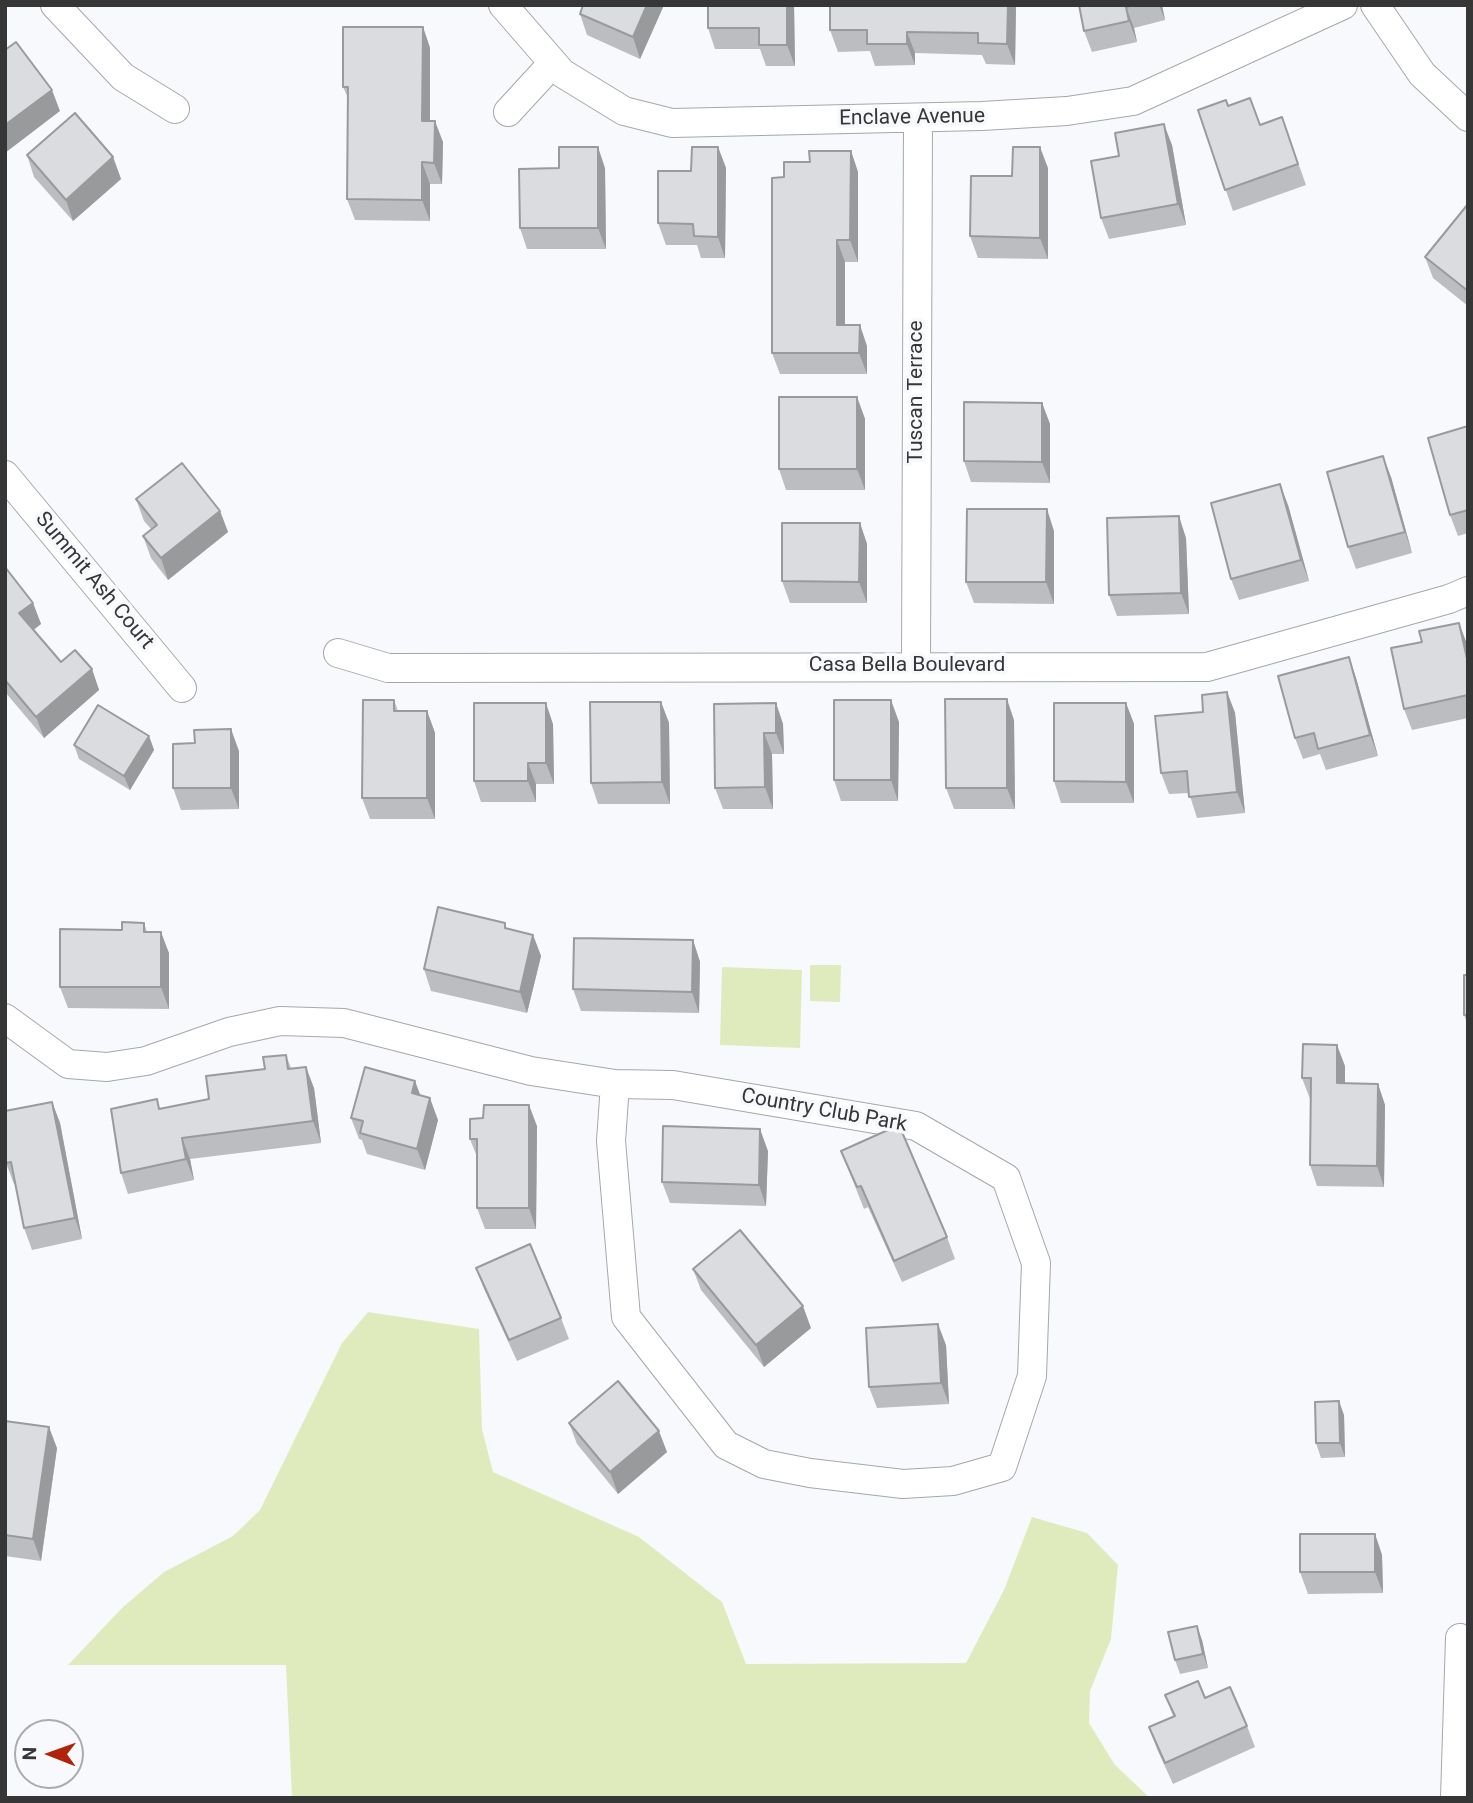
<!DOCTYPE html>
<html>
<head>
<meta charset="utf-8">
<style>
  body { margin:0 }
  #map { position:relative; width:1473px; height:1803px; overflow:hidden; background:#f8f9fc; font-family:Roboto,sans-serif }
  canvas { display:block }
  .frame { position:absolute; inset:0; border:7px solid #363637; pointer-events:none }
  .north { position:absolute; left:14px; top:1719px; width:70px; height:70px; box-sizing:border-box; background:#f8f9fc; border:2px solid #aaabad; border-radius:50%; rotate:271deg; font-size:19px; font-weight:700; line-height:28px; text-align:center; color:#363637 }
  .north::after { content:''; display:block; margin:auto; width:24px; height:32px; background:#b0220a; clip-path:polygon(50% 0,100% 100%,50% 72%,0 100%) }
</style>
</head>
<body>
<div id="map">
<canvas width="1473" height="1803"></canvas>
<div class="frame"></div>
<div class="north">N</div>
</div>
<script>
const c = document.querySelector('canvas').getContext('2d');
c.lineJoin = 'round';
function fillPath(path, color) {
  c.fillStyle = color;
  c.fill(path, 'evenodd');
}
function poly(rows) {
  const path = new Path2D();
  for (const r of rows) {
    path.moveTo(r[0], r[1]);
    for (let i = 2; i < r.length; i += 2) path.lineTo(r[i], r[i + 1]);
  }
  return path;
}
function strokePath(path, color, width, dash) {
  c.strokeStyle = color;
  c.lineWidth = width;
  c.lineCap = dash ? 'butt' : 'round';
  c.setLineDash(dash || []);
  c.stroke(path);
}
function label(font, color, halo, rows, align = 'center') {
  c.font = font + ' Roboto,sans-serif';
  c.lineWidth = 7;
  c.setLineDash([]);
  c.textBaseline = 'middle';
  c.strokeStyle = halo;
  c.fillStyle = color;
  for (const [text, x, y, turn = 0] of rows) {
    c.save();
    c.translate(x, y);
    c.rotate((+turn || 0) * Math.PI / 180);
    c.textAlign = isNaN(turn) ? turn : align;
    if (halo) c.strokeText(text, 0, 0);
    c.fillText(text, 0, 0);
    c.restore();
  }
}
const green = poly([
  [810,965,841,965,840,1002,810,1001],
  [722,967,802,970,800,1048,720,1045],
  [368,1312,479,1329,482,1429,493,1472,639,1537,722,1602,746,1664,966,1663,1004,1590,1032,1517,1087,1533,1118,1565,1111,1639,1090,1691,1089,1723,1115,1765,1150,1798,292,1798,286,1665,68,1665,122,1608,164,1572,233,1536,260,1510,342,1343]
]);
const minor = poly([
  [55,5,123,77,175,109],
  [503,5,562,73,624,111,672,123,982,116,1067,111,1133,101,1343,5],
  [1375,5,1422,74,1468,117],
  [508,112,553,63],
  [5,475,182,688],
  [338,653,388,668,1207,667,1449,599,1468,591],
  [916,666,918,118],
  [5,1018,68,1064,107,1067,146,1061,229,1032,280,1021,344,1023,531,1071,615,1084,673,1085,916,1126,1006,1178,1036,1263,1032,1376,1002,1467,953,1481,903,1484,810,1473,764,1464,726,1445,626,1317,611,1141,615,1084],
  [1455,1798,1460,1638]
]);
const wall = poly([
  [664,5,640,59,587,35,580,14],
  [708,5,794,5,795,66,766,66,760,49,715,49,708,28],
  [830,5,1016,5,1015,65,986,64,982,55,915,53,915,65,875,66,870,51,838,52,830,30],
  [1079,5,1162,5,1165,20,1134,28,1137,42,1092,52,1084,31],
  [423,27,430,48,430,121,443,142,442,184,430,184,430,221,355,220,347,199,348,98,343,87],
  [1228,106,1260,125,1282,117,1306,185,1233,211,1198,110],
  [1172,145,1186,225,1109,239,1101,218],
  [718,147,726,168,725,258,701,258,697,245,666,245,658,223,691,171],
  [851,151,858,172,858,262,845,262,845,325,867,346,867,374,780,374,772,353,784,177,810,162],
  [27,155,113,157,121,179,73,221,34,177],
  [605,168,606,249,527,249,520,228],
  [1048,168,1048,259,978,258,970,236,1012,176],
  [1468,204,1468,306,1433,278,1425,257],
  [857,397,865,419,865,490,786,490,779,469],
  [1042,403,1050,424,1050,483,971,482,964,461],
  [1468,426,1468,533,1458,536,1450,515],
  [1391,477,1412,553,1356,569,1348,547],
  [136,499,220,511,228,532,168,580,151,558,143,536,152,530,144,521],
  [1288,505,1309,581,1239,600,1231,579],
  [860,523,867,544,867,603,790,603,782,581],
  [1054,531,1054,604,974,603,966,582],
  [1186,538,1189,614,1117,616,1109,595],
  [5,567,33,603,41,624,33,630,61,662,92,669,99,690,44,738,5,692],
  [1459,623,1468,649,1468,718,1412,730,1404,709,1422,642],
  [1349,657,1356,678,1378,756,1326,770,1320,754,1303,759,1295,738],
  [1227,692,1235,713,1245,813,1197,818,1189,793,1169,794,1161,773,1203,712],
  [394,700,398,711,427,711,435,733,435,819,370,819,362,798],
  [661,702,669,723,670,804,598,804,591,783],
  [776,703,783,724,784,754,772,754,773,809,723,809,715,788],
  [1126,703,1134,724,1134,803,1061,803,1054,781],
  [1014,720,1015,809,954,809,946,788],
  [899,722,898,801,841,801,834,780],
  [553,724,554,784,536,784,536,802,481,802,474,781],
  [149,736,154,750,130,790,79,759,74,745],
  [239,751,239,809,181,810,173,788],
  [144,923,147,932,169,953,169,1009,68,1008,60,987,122,930],
  [533,935,541,956,527,1013,431,991,424,969],
  [693,940,700,962,699,1013,581,1011,573,989],
  [1468,975,1468,1025,1464,1015],
  [286,1055,291,1068,314,1088,321,1143,190,1159,194,1180,128,1194,121,1173,209,1099,265,1069],
  [1345,1066,1345,1084,1378,1084,1385,1105,1384,1187,1317,1186,1310,1165,1311,1099,1310,1099,1302,1078],
  [420,1095,438,1120,425,1170,367,1154,362,1140,359,1139,351,1118],
  [52,1102,60,1123,82,1239,32,1250,24,1228,16,1184,14,1184,6,1163],
  [537,1126,536,1229,485,1229,477,1208,477,1157,470,1139],
  [768,1151,766,1206,670,1203,662,1182],
  [841,1151,947,1237,955,1259,902,1282,868,1207,864,1209],
  [476,1268,561,1318,569,1339,517,1361,484,1289],
  [693,1269,811,1328,764,1367,701,1290],
  [946,1345,949,1404,877,1408,869,1387],
  [1344,1415,1345,1457,1321,1458,1316,1443],
  [5,1421,57,1448,41,1561,5,1556],
  [569,1423,667,1452,618,1494,577,1444],
  [1375,1534,1382,1555,1383,1593,1308,1594,1300,1572],
  [1202,1640,1208,1668,1180,1674,1175,1660],
  [1165,1695,1205,1698,1247,1726,1255,1747,1173,1784,1157,1749,1149,1727,1173,1716]
]);
const shadedWall = poly([
  [647,5,664,5,640,59,633,37],
  [787,5,794,5,795,66,787,45],
  [1008,5,1016,5,1015,65,1007,44],
  [1159,5,1162,5,1165,20],
  [1126,7,1134,28,1137,42,1129,21],
  [423,27,430,48,430,142,422,121],
  [907,32,915,53,915,65,907,44],
  [52,90,60,111,5,153,5,125],
  [435,121,443,142,442,184,434,163],
  [1164,124,1172,145,1186,225,1178,204],
  [598,147,605,168,606,249,598,228],
  [718,147,726,168,725,258,718,237],
  [1040,147,1048,168,1048,259,1040,238],
  [851,151,858,172,858,262,850,240],
  [113,157,121,179,73,221,66,200],
  [422,162,430,184,430,221,422,200],
  [837,240,845,262,845,346,837,325],
  [860,325,867,346,867,374,859,353],
  [857,397,865,419,865,490,857,469],
  [1042,403,1050,424,1050,483,1042,462],
  [1383,456,1391,477,1412,553,1405,532],
  [1280,484,1288,505,1309,581,1301,560],
  [1047,509,1054,531,1054,604,1046,582],
  [220,511,228,532,168,580,161,558],
  [1179,516,1186,538,1189,614,1181,593],
  [860,523,867,544,867,603,859,582],
  [33,603,41,624,27,635,19,613],
  [1459,623,1467,644,1468,663],
  [1349,657,1356,678,1378,756,1370,735],
  [92,669,99,690,44,738,36,717],
  [1227,692,1235,713,1245,813,1237,792],
  [1007,699,1014,720,1015,809,1007,788],
  [891,700,899,722,898,801,891,780],
  [661,702,669,723,670,804,662,782],
  [546,703,553,724,554,784,546,763],
  [776,703,783,724,784,754,776,733],
  [1126,703,1134,724,1134,803,1126,782],
  [427,711,435,733,435,819,427,798],
  [231,729,239,751,239,809,231,788],
  [764,733,772,754,773,809,765,787],
  [149,736,154,750,130,790,124,776],
  [528,763,536,784,536,802,528,781],
  [161,932,169,953,169,1009,161,987],
  [533,935,541,956,527,1013,520,992],
  [693,940,700,962,699,1013,692,992],
  [1337,1045,1345,1066,1345,1105,1337,1083],
  [306,1067,314,1088,321,1143,313,1121],
  [415,1081,423,1102,412,1093],
  [1378,1084,1385,1105,1384,1187,1377,1166],
  [430,1098,438,1120,425,1170,417,1149],
  [52,1102,60,1123,82,1239,75,1218],
  [529,1105,537,1126,536,1229,529,1208],
  [760,1129,768,1151,766,1206,759,1185],
  [182,1138,190,1159,194,1180,186,1159],
  [803,1306,811,1328,764,1367,756,1345],
  [938,1324,946,1345,949,1404,941,1383],
  [1339,1401,1344,1415,1345,1457,1340,1443],
  [49,1427,57,1448,41,1561,33,1539],
  [659,1431,667,1452,618,1494,610,1472],
  [1375,1534,1382,1555,1383,1593,1375,1572],
  [1197,1626,1202,1640,1208,1668,1203,1654]
]);
const building = poly([
  [583,5,647,5,633,37,580,14,583,5],
  [708,5,787,5,787,45,759,45,759,28,708,28,708,5],
  [830,5,1008,5,1007,44,978,43,978,33,907,32,907,44,867,44,867,30,830,30,830,5],
  [1079,5,1133,5,1126,7,1129,21,1084,31,1079,5],
  [343,27,423,27,422,121,435,121,434,163,422,162,422,200,347,199,348,87,343,87,343,27],
  [16,42,52,90,5,125,5,50,16,42],
  [1250,98,1260,125,1282,117,1298,164,1225,190,1198,110,1226,100,1228,106,1250,98],
  [75,113,113,157,66,200,27,155,75,113],
  [1164,124,1178,204,1101,218,1091,161,1119,156,1115,133,1164,124],
  [559,147,598,147,598,228,520,228,519,169,559,168,559,147],
  [692,147,718,147,718,237,694,236,693,224,658,223,658,171,691,171,692,147],
  [1013,147,1040,147,1040,238,970,236,971,176,1012,176,1013,147],
  [809,151,851,151,850,240,837,240,837,325,860,325,859,353,772,353,772,178,784,177,784,162,810,162,809,151],
  [1468,204,1468,291,1425,257,1468,204],
  [779,397,857,397,857,469,779,469,779,397],
  [964,402,1042,403,1042,462,964,461,964,402],
  [1468,426,1468,510,1450,515,1428,438,1468,426],
  [1383,456,1405,532,1348,547,1327,472,1383,456],
  [182,463,220,511,161,558,143,536,157,525,136,499,182,463],
  [1280,484,1301,560,1231,579,1211,503,1280,484],
  [967,509,1047,509,1046,582,966,582,967,509],
  [1179,516,1181,593,1109,595,1107,518,1179,516],
  [782,523,860,523,859,582,782,581,782,523],
  [5,567,33,603,19,613,61,662,75,650,92,669,36,717,5,680,5,567],
  [1459,623,1468,663,1468,695,1404,709,1391,648,1422,642,1419,631,1459,623],
  [1349,657,1370,735,1318,749,1314,733,1295,738,1278,676,1349,657],
  [1227,692,1237,792,1189,797,1187,771,1161,773,1155,716,1203,712,1202,695,1227,692],
  [945,699,1007,699,1007,788,946,788,945,699],
  [363,700,394,700,394,711,427,711,427,798,362,798,363,700],
  [834,700,891,700,891,780,834,780,834,700],
  [590,702,661,702,662,782,591,783,590,702],
  [474,703,546,703,546,763,528,763,528,781,474,781,474,703],
  [776,703,776,733,764,733,765,787,715,788,714,704,776,703],
  [1054,703,1126,703,1126,782,1054,781,1054,703],
  [98,705,149,736,124,776,74,745,98,705],
  [231,729,231,788,173,788,173,744,195,743,194,730,231,729],
  [438,907,505,923,505,928,533,935,520,992,424,969,438,907],
  [122,922,144,923,144,932,161,932,161,987,60,987,60,929,122,930,122,922],
  [574,938,693,940,692,992,573,989,574,938],
  [1464,975,1468,975,1468,1015,1464,1015,1464,975],
  [1303,1044,1337,1045,1337,1083,1378,1084,1377,1166,1310,1165,1311,1078,1302,1078,1303,1044],
  [286,1055,288,1069,306,1067,313,1121,182,1138,186,1159,121,1173,111,1109,157,1099,159,1109,209,1099,206,1076,265,1069,263,1057,286,1055],
  [365,1067,415,1081,412,1093,430,1098,417,1149,360,1133,363,1121,351,1118,365,1067],
  [52,1102,75,1218,24,1228,11,1162,6,1163,5,1159,5,1111,52,1102],
  [484,1105,529,1105,529,1208,477,1208,477,1139,470,1139,470,1119,483,1118,484,1105],
  [899,1125,947,1237,894,1261,861,1186,857,1187,841,1151,899,1125],
  [663,1126,760,1129,759,1185,662,1182,663,1126],
  [740,1230,803,1306,756,1345,693,1269,740,1230],
  [530,1244,561,1318,509,1340,476,1268,530,1244],
  [938,1324,941,1383,869,1387,866,1328,938,1324],
  [618,1381,659,1431,610,1472,569,1423,618,1381],
  [1339,1401,1340,1443,1316,1443,1315,1402,1339,1401],
  [5,1421,49,1427,33,1539,5,1535,5,1421],
  [1300,1534,1375,1534,1375,1572,1300,1572,1300,1534],
  [1197,1626,1203,1654,1175,1660,1168,1632,1197,1626],
  [1198,1681,1205,1698,1230,1687,1247,1726,1165,1763,1149,1727,1175,1716,1165,1695,1198,1681]
]);
const streetNames = [
  ["Enclave Avenue",912,118,-1],
  ["Tuscan Terrace",917,392,-90],
  ["Summit Ash Court",94,581,50],
  ["Casa Bella Boulevard",907,666],
  ["Country Club Park",824,1111,10]
];
fillPath(green, '#e0ebbd');
strokePath(minor, '#a6a7aa', 30);
strokePath(minor, '#fff', 28);
fillPath(wall, '#bcbdc0');
fillPath(shadedWall, '#999a9c');
fillPath(building, '#dbdcdf');
strokePath(building, '#999a9c', 2);
label('21px', '#363637', '#f8f9fc', streetNames);
</script>
</body>
</html>
